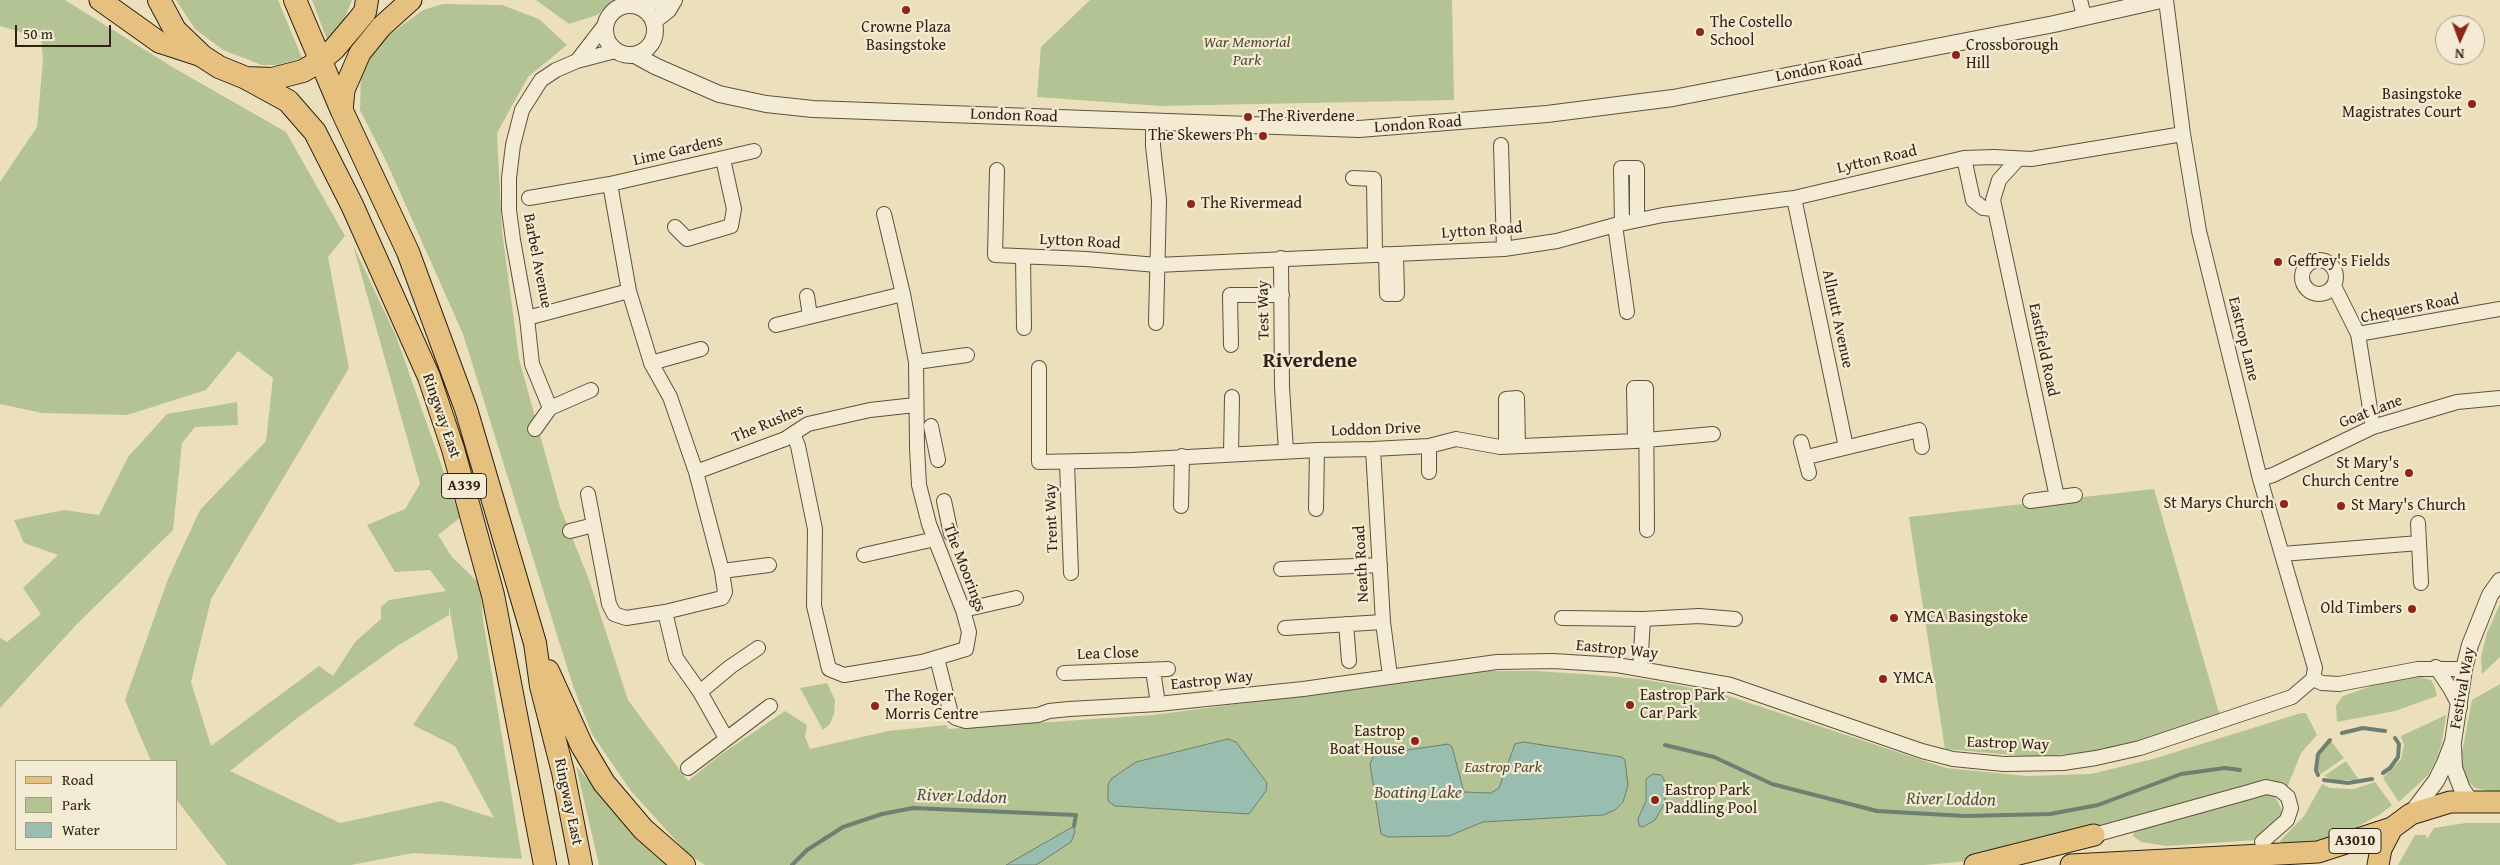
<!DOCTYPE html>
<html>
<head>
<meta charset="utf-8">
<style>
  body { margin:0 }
  #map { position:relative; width:2500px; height:865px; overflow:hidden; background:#ece0bc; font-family:"Gentium Book Plus",serif }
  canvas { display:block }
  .legend { position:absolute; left:15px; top:760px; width:162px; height:90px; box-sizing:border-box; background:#f3ebd3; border:1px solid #a59b87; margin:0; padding:6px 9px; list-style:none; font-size:15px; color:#302315 }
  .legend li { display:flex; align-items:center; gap:10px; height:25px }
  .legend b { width:25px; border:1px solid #a59b87 }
  .north { position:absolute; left:2435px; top:15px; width:50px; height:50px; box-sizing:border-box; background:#f3ebd3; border:1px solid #a59b87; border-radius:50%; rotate:182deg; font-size:14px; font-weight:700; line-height:20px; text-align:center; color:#302315 }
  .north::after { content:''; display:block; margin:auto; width:18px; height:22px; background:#8f2418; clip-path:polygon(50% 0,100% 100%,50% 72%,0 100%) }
  .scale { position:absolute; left:15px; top:25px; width:96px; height:22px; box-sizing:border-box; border:2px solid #302315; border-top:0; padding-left:6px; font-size:15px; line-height:18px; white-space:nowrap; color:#302315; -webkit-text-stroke:4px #f3ebd3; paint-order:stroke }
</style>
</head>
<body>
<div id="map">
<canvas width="2500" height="865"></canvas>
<ul class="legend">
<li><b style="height:6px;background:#e6c07e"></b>Road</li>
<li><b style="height:14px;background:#b4c393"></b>Park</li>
<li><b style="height:14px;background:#99bdae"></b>Water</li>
</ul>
<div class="north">N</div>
<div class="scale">50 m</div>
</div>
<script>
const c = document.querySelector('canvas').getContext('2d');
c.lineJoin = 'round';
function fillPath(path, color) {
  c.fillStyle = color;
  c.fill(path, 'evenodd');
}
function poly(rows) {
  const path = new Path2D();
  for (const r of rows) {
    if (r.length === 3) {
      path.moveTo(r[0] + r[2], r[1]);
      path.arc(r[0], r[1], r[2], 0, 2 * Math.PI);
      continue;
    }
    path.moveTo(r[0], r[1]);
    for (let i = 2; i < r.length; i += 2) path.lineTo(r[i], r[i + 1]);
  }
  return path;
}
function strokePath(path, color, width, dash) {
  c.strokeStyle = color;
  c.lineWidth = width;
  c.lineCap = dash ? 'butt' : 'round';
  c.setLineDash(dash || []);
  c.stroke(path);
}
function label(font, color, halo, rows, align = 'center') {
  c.font = font + ' "Gentium Book Plus",serif';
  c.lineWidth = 4.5;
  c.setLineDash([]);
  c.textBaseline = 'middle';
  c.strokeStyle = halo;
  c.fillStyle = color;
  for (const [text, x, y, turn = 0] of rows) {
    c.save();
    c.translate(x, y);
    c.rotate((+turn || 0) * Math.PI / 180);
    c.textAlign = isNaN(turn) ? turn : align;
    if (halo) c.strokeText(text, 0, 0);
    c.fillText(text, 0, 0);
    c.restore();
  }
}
const green = poly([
  [0,0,65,0,174,68,286,132,345,236,328,257,349,368,211,599,191,682,211,746,319,666,333,676,355,642,381,619,381,607,389,600,446,591,430,570,395,572,367,525,405,509,420,484,353,245,396,336,460,518,438,535,452,557,480,584,483,620,522,859,413,853,351,865,227,865,176,799,176,761,151,761,125,700,168,579,200,510,266,441,273,378,238,351,206,390,127,415,42,413,0,404,0,182,37,127,43,60,41,38,0,26],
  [449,606,458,658,413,725,455,746,494,818,441,801,340,823,230,771,296,719,397,646,449,615],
  [176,0,278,0,302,58,278,65,262,65,223,50,195,29],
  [312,0,352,0,344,20,327,40],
  [536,0,614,0,597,15,569,24],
  [1090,0,1452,0,1454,100,1161,106,1037,97,1041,47],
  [443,4,502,5,539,19,567,45,528,77,497,133,502,231,519,359,560,507,588,577,628,700,688,781,720,755,785,711,807,725,805,737,810,749,888,731,947,725,948,729,1153,715,1488,671,1536,671,1583,674,1641,679,1716,692,1946,768,2027,776,2091,774,2153,759,2301,713,2306,713,2317,735,2301,753,2287,788,1969,861,1924,865,705,865,688,854,631,791,592,734,573,686,463,334,387,163,360,110,361,70,381,41,423,10],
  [237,402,238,425,195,427,182,443,173,530,77,624,0,708,0,638,7,642,41,614,23,588,58,555,24,543,14,520,64,510,99,515,128,457,167,414],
  [2154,489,2220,716,2110,750,2034,757,1945,749,1909,517],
  [2500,604,2500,657,2482,674,2481,657,2487,633],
  [2417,676,2431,680,2435,687,2437,696,2395,711,2337,722,2336,706,2343,696,2377,684],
  [827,683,835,700,834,714,830,724,823,730,800,688],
  [2500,684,2500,793,2475,788,2469,782,2463,768,2462,752,2472,700],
  [2446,715,2442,742,2436,760,2428,775,2399,802,2383,778,2401,759,2404,745,2401,736],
  [2331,741,2344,758,2321,774,2318,769,2320,753],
  [2346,761,2359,780,2335,780,2324,776],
  [576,766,653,854,668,865,599,865],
  [2375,782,2392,805,2379,815,2353,829,2322,840,2282,844,2280,841,2304,816,2322,784,2330,788,2354,789],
  [2273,793,2281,808,2283,816,2258,840,2167,846,2141,842,2133,836,2134,832,2234,798],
  [2466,823,2500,823,2500,865,2398,865,2415,835,2426,835,2427,839,2434,828]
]);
const water = poly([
  [1228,739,1236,742,1267,783,1266,791,1249,814,1115,806,1108,801,1108,785,1111,779,1136,762,1228,739],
  [1523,742,1622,757,1625,760,1628,785,1623,802,1615,810,1603,815,1483,822,1449,836,1388,837,1381,834,1370,764,1374,755,1448,744,1452,747,1464,792,1491,793,1499,788,1515,744,1523,742],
  [1653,774,1661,775,1664,779,1666,795,1663,806,1655,820,1643,827,1639,826,1638,819,1646,801,1646,779,1653,774],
  [1074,826,1075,832,1071,842,1036,865,1006,865,1074,826]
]);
const stream = poly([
  [2342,733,2363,728,2385,731],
  [1665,745,1714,757,1772,784,1877,811,1965,816,2050,814,2098,805,2181,774,2225,768,2240,770],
  [2383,773,2390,768,2398,757,2399,744,2395,738],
  [2318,775,2316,770,2318,754,2330,740],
  [2324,780,2348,783,2372,779],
  [792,865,807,850,843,827,882,814,913,808,1076,815,1074,826]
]);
const minor = poly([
  [2080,0,2084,16],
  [577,61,604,26],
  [1153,121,1153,146,1159,200,1156,323],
  [1501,145,1504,249],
  [1964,158,1973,200,1983,208,1994,209],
  [2018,159,1999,180,1993,200,2057,497],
  [997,170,995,255,1086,259,1157,265,1504,249,1557,241,1615,225,1663,215,1794,198,1964,158,1994,157,2031,159,2183,134],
  [1353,178,1374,179,1375,254],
  [529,198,610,184,754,151],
  [1794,198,1846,447],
  [1622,223,1621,168,1637,168,1637,220],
  [1615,225,1627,312],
  [675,227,687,239,731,226,734,209,723,159],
  [1386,254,1387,294,1397,294,1396,254],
  [1023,257,1024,328],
  [1281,258,1282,387,1286,451],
  [2319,277,17],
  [2334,286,2358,334],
  [807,296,810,316],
  [527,318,629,291],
  [776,325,903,294],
  [1231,345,1230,295,1282,295],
  [916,362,967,355],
  [651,363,701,349],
  [1039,368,1039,462,1132,460,1317,450,1373,449,1429,446,1456,439,1500,447,1635,441,1713,434],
  [550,408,532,364,527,318,513,240,509,210,509,178,513,145,522,110,541,80,556,70,577,61,615,51],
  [931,426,938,460],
  [2373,427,2358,334,2500,309],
  [535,429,550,408,591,390],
  [793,434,798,446,815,529,814,606,829,669,844,675,922,662,966,649,969,632,963,610,929,524,919,485,917,448,916,362,903,294,884,214],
  [1635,441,1634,388,1646,388,1647,530],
  [1801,442,1809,473],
  [1506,445,1506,399,1517,398,1518,445],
  [1429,446,1429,472],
  [1373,449,1383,622,1390,676],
  [1231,454,1232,397],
  [1807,457,1919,430,1922,447],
  [1067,463,1071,573],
  [696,472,785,439,808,424,870,410,915,405],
  [2260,479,2273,475,2373,427,2457,402,2500,398],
  [588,494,609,604,614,614,626,618,665,612,722,598,725,592,722,571,696,472,670,397,651,363,629,291,610,184],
  [944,501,951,534],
  [2030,501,2075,495],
  [1181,506,1182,456],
  [1316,509,1317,450],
  [2418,523,2421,583],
  [570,531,594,525],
  [2282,554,2419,543],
  [864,555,935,539],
  [1281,569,1380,565],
  [722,571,769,565],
  [963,610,1016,598],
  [665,612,676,658,700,692,726,738],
  [1562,618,1643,619,1699,616,1735,619],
  [1346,624,1349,661],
  [1285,628,1383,622],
  [937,658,951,714,956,718,966,721,1038,715,1049,711,1069,709,1158,704,1303,689,1497,662,1553,661,1617,665,1731,685,1922,751,1953,759,2004,764,2063,763,2096,758,2140,748,2292,697,2313,679,2315,668,2260,479,2199,231,2183,134,2166,0],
  [2436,667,2450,688,2460,707],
  [1640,669,1643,619],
  [1153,670,1158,704],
  [1064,673,1168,669],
  [2313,679,2322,683,2339,684,2418,669,2464,669],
  [700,692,730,667,758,648],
  [688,768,770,706],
  [2094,835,2249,792,2266,787,2280,790,2288,797,2291,808,2287,820,2262,842]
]);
const tertiary = poly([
  [630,30,25],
  [636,5,660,0],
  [654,21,668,10,674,0],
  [635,55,655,66,719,94,766,104,813,109,1359,129,1547,114,1673,98,2054,24,2161,0],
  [2453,747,2454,768,2462,789,2471,802],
  [2411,814,2436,781,2445,763,2453,742,2464,669,2470,645,2490,595,2500,581]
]);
const primary = poly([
  [100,0,159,42,202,56],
  [342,111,344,90,360,53,381,27,411,0],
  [1975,865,2094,835],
  [2071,865,2318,852,2392,828],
  [2378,865,2381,849,2392,828,2411,814,2450,802,2500,802]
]);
const trunk = poly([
  [159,0,175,30,202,56,219,67,246,78,272,79,303,71,320,61,334,49,356,23,365,12,367,0],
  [295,0,342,111,408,252,466,409,535,643,541,686,563,772,581,865],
  [246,78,288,101,315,132,352,205,429,377,453,449,493,595,545,865],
  [548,671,582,746,604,783,643,829,684,865]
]);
const markers = [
  [906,10,5,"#8f2418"],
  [1700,32,5,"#8f2418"],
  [1956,55,5,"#8f2418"],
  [2472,104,5,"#8f2418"],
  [1248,117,5,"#8f2418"],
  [1263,136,5,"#8f2418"],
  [1191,204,5,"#8f2418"],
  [2278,262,5,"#8f2418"],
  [2409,473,5,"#8f2418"],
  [2284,504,5,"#8f2418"],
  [2341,506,5,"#8f2418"],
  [2412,609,5,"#8f2418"],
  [1894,618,5,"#8f2418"],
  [1883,679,5,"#8f2418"],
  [1630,705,5,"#8f2418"],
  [875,706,5,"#8f2418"],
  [1415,741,5,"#8f2418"],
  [1655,800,5,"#8f2418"]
];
const shields = [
  [464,486,45],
  [2355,841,52]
];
const shieldNames = [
  ["A339",464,486],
  ["A3010",2355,841]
];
const poiNames = [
  ["The Costello",1710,23],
  ["School",1710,41],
  ["Crowne Plaza",906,28,"center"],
  ["Basingstoke",906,46,"center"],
  ["Crossborough",1966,46],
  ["Hill",1966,64],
  ["Basingstoke",2462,95,"right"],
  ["Magistrates Court",2462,113,"right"],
  ["The Riverdene",1258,117],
  ["The Skewers Ph",1253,136,"right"],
  ["The Rivermead",1201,204],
  ["Geffrey's Fields",2288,262],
  ["St Mary's",2399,464,"right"],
  ["Church Centre",2399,482,"right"],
  ["St Marys Church",2274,504,"right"],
  ["St Mary's Church",2351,506],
  ["Old Timbers",2402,609,"right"],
  ["YMCA Basingstoke",1904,618],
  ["YMCA",1893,679],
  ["Eastrop Park",1640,696],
  ["Car Park",1640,714],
  ["The Roger",885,697],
  ["Morris Centre",885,715],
  ["Eastrop",1405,732,"right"],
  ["Boat House",1405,750,"right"],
  ["Eastrop Park",1665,791],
  ["Paddling Pool",1665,809]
];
const parkNames = [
  ["War Memorial",1247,43],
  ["Park",1247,61],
  ["Eastrop Park",1503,768]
];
const streetNames = [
  ["London Road",1819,69,-11],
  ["London Road",1014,116,2],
  ["London Road",1418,125,-4],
  ["Lime Gardens",678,151,-13],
  ["Lytton Road",1877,160,-13],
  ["Lytton Road",1482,231,-4],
  ["Lytton Road",1080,242,3],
  ["Barbel Avenue",537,261,79],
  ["Chequers Road",2410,309,-11],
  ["Test Way",1264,310,-91],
  ["Allnutt Avenue",1837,319,78],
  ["Eastrop Lane",2243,339,76],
  ["Eastfield Road",2043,350,78],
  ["Goat Lane",2371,412,-21],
  ["Ringway East",441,416,71],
  ["The Rushes",768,424,-23],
  ["Loddon Drive",1376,430,-2],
  ["Trent Way",1052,518,-92],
  ["Neath Road",1362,564,-93],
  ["The Moorings",964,568,69],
  ["Eastrop Way",1617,650,6],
  ["Lea Close",1108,654,-2],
  ["Eastrop Way",1212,681,-6],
  ["Festival Way",2463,688,-80],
  ["Eastrop Way",2008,744,2],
  ["Ringway East",568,802,78]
];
const waterNames = [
  ["Boating Lake",1418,793],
  ["River Loddon",962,797,2],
  ["River Loddon",1951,800,1]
];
const districtNames = [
  ["Riverdene",1310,362]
];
fillPath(green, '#b4c393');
fillPath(water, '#99bdae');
strokePath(water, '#6f7f71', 1);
strokePath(stream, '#6f7f71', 4);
strokePath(minor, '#5f523f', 16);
strokePath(tertiary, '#5f523f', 18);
strokePath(primary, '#302315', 23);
strokePath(trunk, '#302315', 24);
strokePath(minor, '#f3ebd3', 14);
strokePath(tertiary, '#f3ebd3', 16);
strokePath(primary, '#e6c07e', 21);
strokePath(trunk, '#e6c07e', 22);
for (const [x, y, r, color] of markers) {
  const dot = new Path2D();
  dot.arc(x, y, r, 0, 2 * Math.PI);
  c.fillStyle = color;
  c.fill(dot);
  strokePath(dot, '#f3ebd3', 2);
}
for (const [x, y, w] of shields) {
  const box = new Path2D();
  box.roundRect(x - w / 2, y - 12.5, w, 25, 4);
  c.fillStyle = '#f3ebd3';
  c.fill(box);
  strokePath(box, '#302315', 1);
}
label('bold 15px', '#302315', null, shieldNames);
label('16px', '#302315', '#f3ebd3', poiNames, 'left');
label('italic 16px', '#514b34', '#f3ebd3', parkNames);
label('16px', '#302315', '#f3ebd3', streetNames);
label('italic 18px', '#505143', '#f3ebd3', waterNames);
label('bold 21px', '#302315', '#f3ebd3', districtNames);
</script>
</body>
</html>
